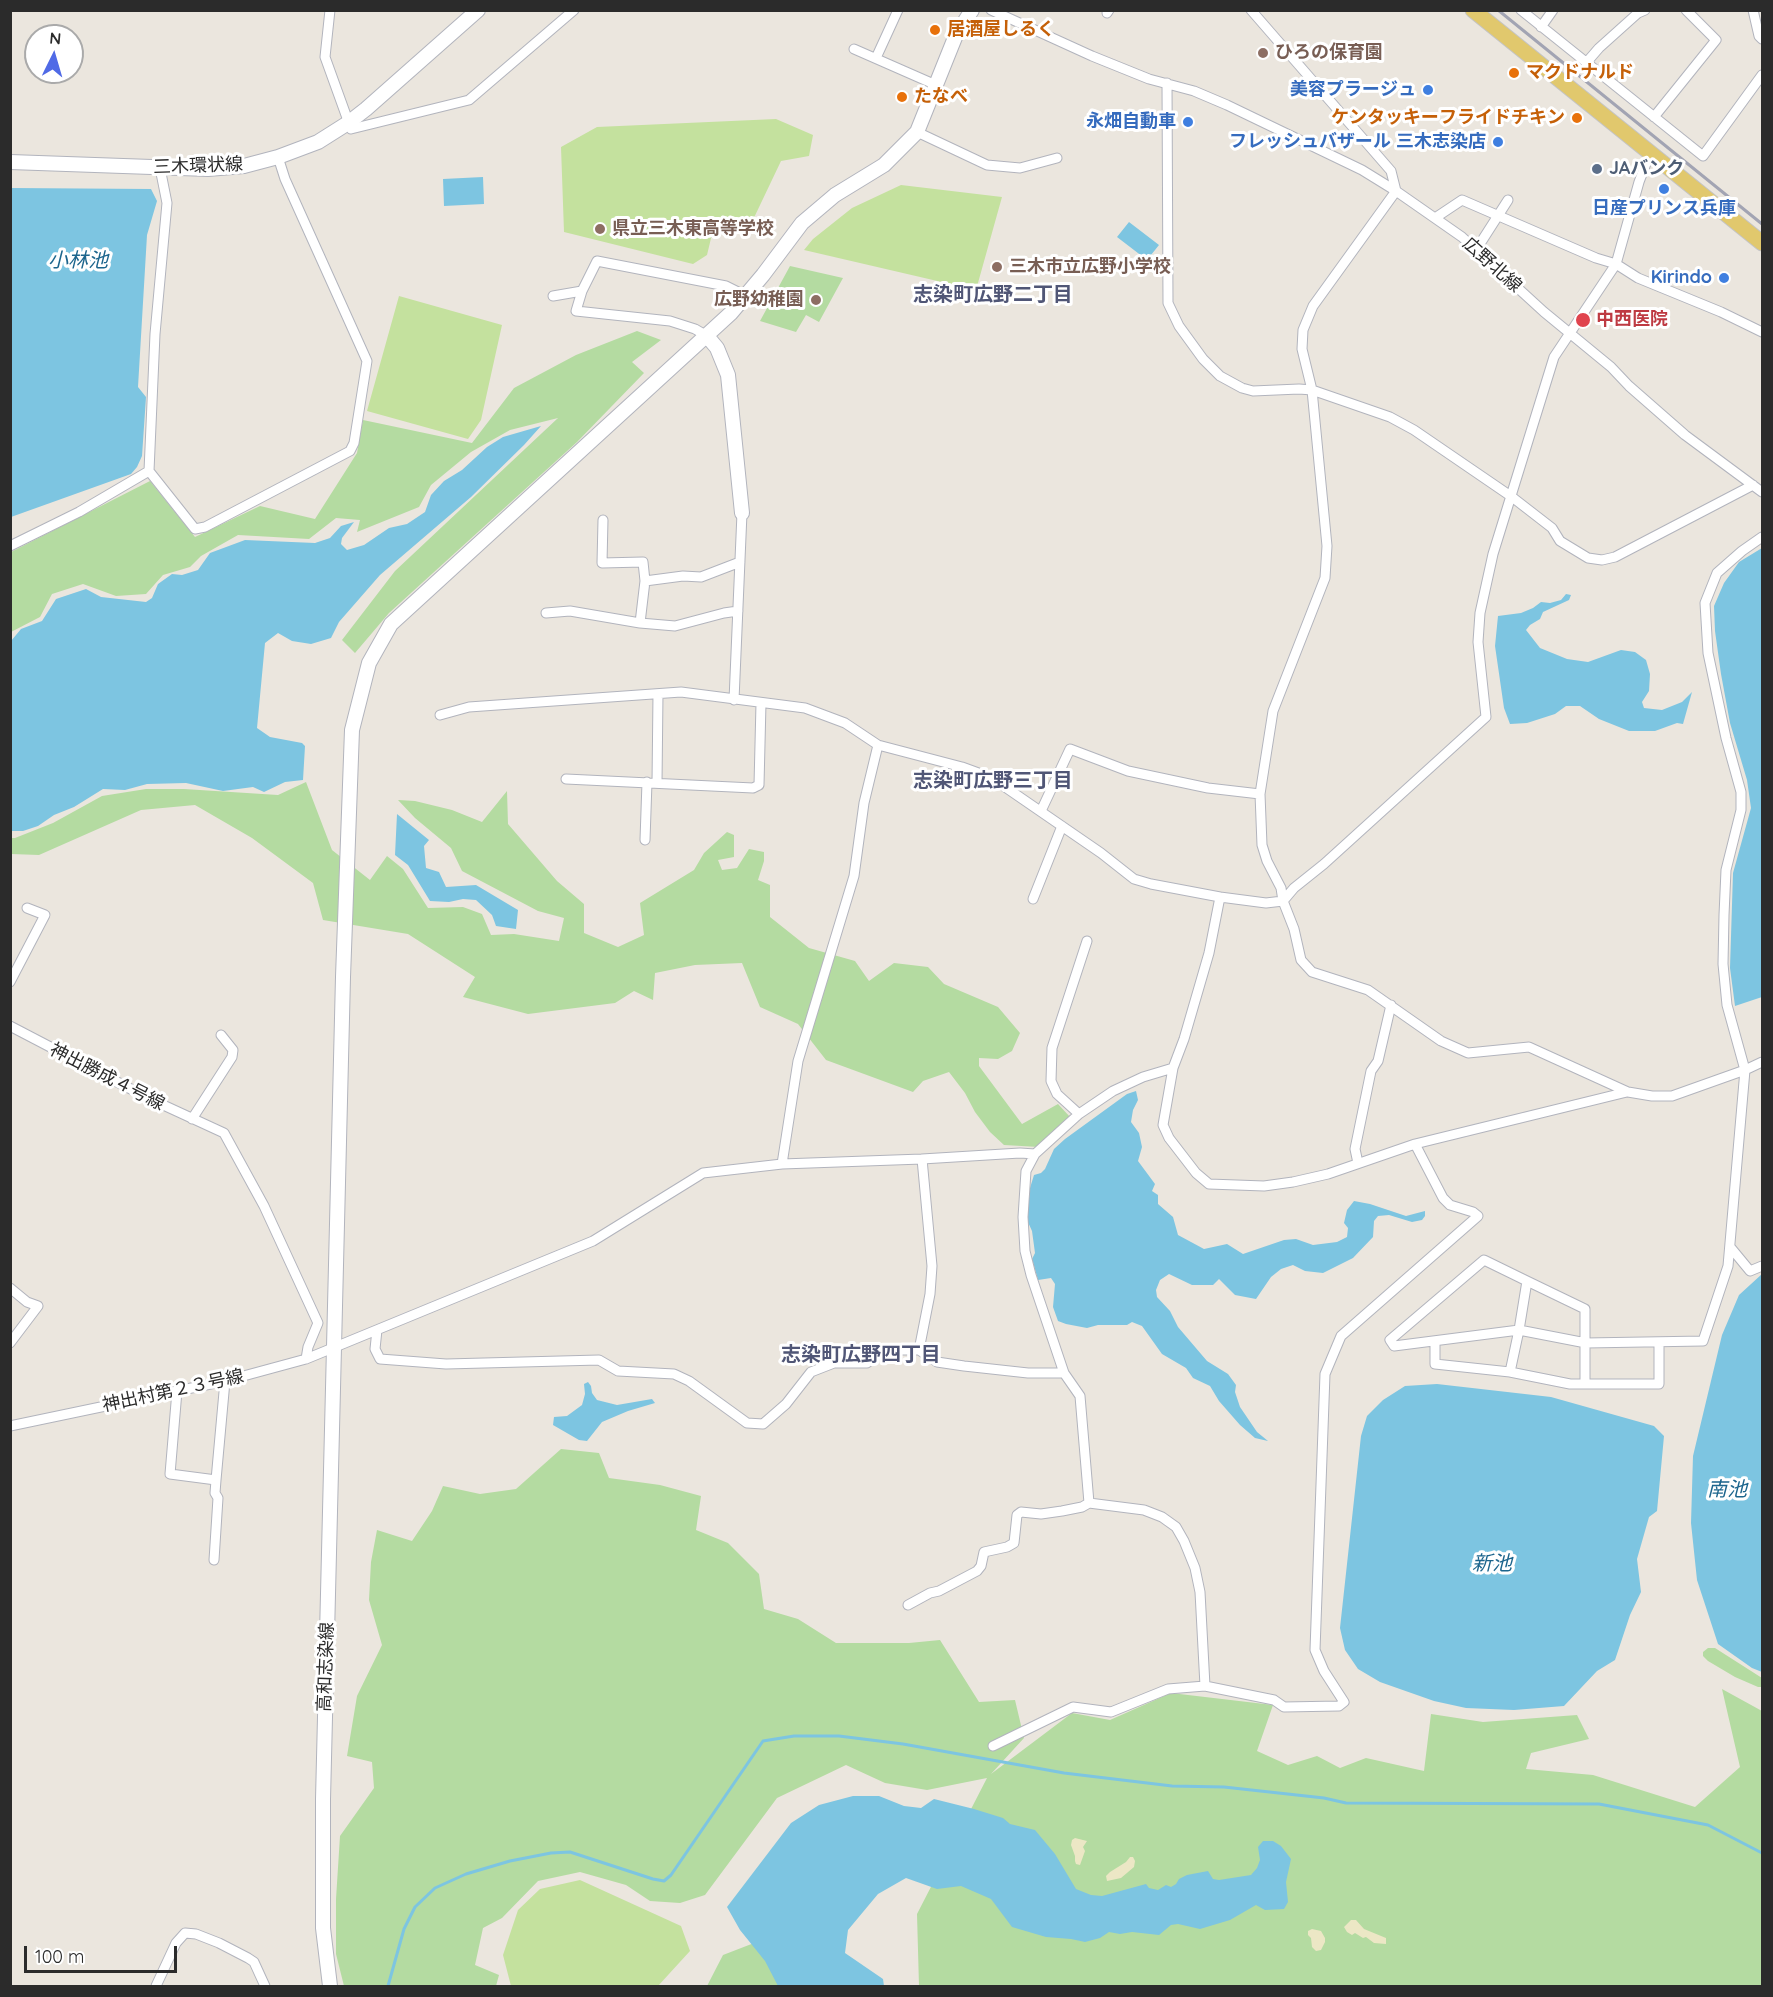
<!DOCTYPE html>
<html>
<head>
<meta charset="utf-8">
<style>
  body { margin:0 }
  #map { position:relative; width:1773px; height:1997px; overflow:hidden; background:#ebe6de; font-family:Quicksand,sans-serif }
  canvas { display:block }
  .frame { position:absolute; inset:0; border:12px solid #2b2b2b; pointer-events:none }
  .north { position:absolute; left:24px; top:24px; width:60px; height:60px; box-sizing:border-box; background:#fff; border:2px solid #aaa; border-radius:50%; rotate:5deg; font-size:16px; font-weight:700; line-height:24px; text-align:center; color:#2b2b2b }
  .north::after { content:''; display:block; margin:auto; width:21px; height:27px; background:#506ae6; clip-path:polygon(50% 0,100% 100%,50% 72%,0 100%) }
  .scale { position:absolute; left:24px; top:1946px; width:153px; height:27px; box-sizing:border-box; border:3px solid #2b2b2b; border-top:0; padding-left:8px; font-size:18px; line-height:21px; white-space:nowrap; color:#2b2b2b; -webkit-text-stroke:4px #fff; paint-order:stroke }
</style>
</head>
<body>
<div id="map">
<canvas width="1773" height="1997"></canvas>
<div class="frame"></div>
<div class="north">N</div>
<div class="scale">100 m</div>
</div>
<script>
const c = document.querySelector('canvas').getContext('2d');
c.lineJoin = 'round';
function fillPath(path, color) {
  c.fillStyle = color;
  c.fill(path, 'evenodd');
}
function poly(rows) {
  const path = new Path2D();
  for (const r of rows) {
    path.moveTo(r[0], r[1]);
    for (let i = 2; i < r.length; i += 2) path.lineTo(r[i], r[i + 1]);
  }
  return path;
}
function strokePath(path, color, width, dash) {
  c.strokeStyle = color;
  c.lineWidth = width;
  c.lineCap = dash ? 'butt' : 'round';
  c.setLineDash(dash || []);
  c.stroke(path);
}
function label(font, color, halo, rows, align = 'center') {
  c.font = font + ' Quicksand,"Noto Sans JP",sans-serif';
  c.lineWidth = 6;
  c.setLineDash([]);
  c.textBaseline = 'middle';
  c.strokeStyle = halo;
  c.fillStyle = color;
  for (const [text, x, y, turn = 0] of rows) {
    c.save();
    c.translate(x, y);
    c.rotate((+turn || 0) * Math.PI / 180);
    c.textAlign = isNaN(turn) ? turn : align;
    if (halo) c.strokeText(text, 0, 0);
    c.fillText(text, 0, 0);
    c.restore();
  }
}
const green = poly([
  [790,266,843,278,819,322,806,315,796,332,760,321],
  [637,331,661,340,632,362,644,373,577,442,389,613,355,653,342,640,395,571,558,418,510,430,471,452,431,485,419,507,357,532,360,520,336,518,309,539,238,535,201,556,190,567,163,575,146,594,116,596,83,584,52,594,40,617,11,632,11,552,150,481,195,537,260,506,315,519,357,453,363,420,472,443,514,388,576,355],
  [306,782,332,850,370,880,387,856,403,869,428,908,463,907,482,914,491,935,514,934,559,941,564,918,538,911,462,871,451,848,415,818,398,800,415,801,452,810,482,822,507,791,508,824,557,881,584,904,584,933,618,947,644,935,640,903,694,870,704,853,727,832,734,835,734,857,718,860,722,870,737,868,749,849,764,852,764,861,758,880,770,885,770,917,809,948,855,961,869,981,894,963,928,967,944,984,998,1007,1020,1033,1012,1051,998,1059,979,1058,979,1066,1022,1124,1058,1104,1070,1117,1039,1147,1004,1145,990,1132,975,1112,965,1093,949,1072,923,1081,913,1092,826,1060,798,1024,760,1007,742,963,695,965,655,973,653,1000,634,991,615,1003,528,1014,463,997,475,977,408,934,323,920,313,883,252,838,195,805,141,810,39,855,11,854,11,838,15,838,53,823,102,796,146,789,184,789,278,795],
  [561,1449,599,1453,609,1478,660,1485,701,1496,696,1530,728,1543,759,1574,764,1609,798,1619,836,1643,909,1643,940,1640,979,1702,1015,1700,1024,1738,991,1774,1072,1713,1110,1720,1171,1693,1273,1705,1257,1751,1288,1765,1317,1756,1340,1768,1366,1758,1424,1771,1431,1714,1483,1722,1577,1715,1589,1739,1531,1753,1526,1769,1593,1775,1695,1807,1740,1767,1722,1689,1762,1711,1762,1986,919,1986,917,1914,987,1778,927,1790,885,1783,846,1765,777,1798,705,1895,680,1903,650,1901,626,1885,580,1872,538,1881,502,1918,483,1928,475,1965,499,1975,496,1986,344,1986,336,1954,336,1899,340,1836,374,1788,372,1762,347,1756,357,1696,382,1645,369,1600,371,1562,377,1530,412,1541,432,1511,443,1486,480,1494,516,1489],
  [1708,1648,1715,1648,1762,1678,1762,1687,1758,1687,1735,1677,1708,1661,1703,1656,1703,1652],
  [767,1938,791,1986,707,1986,723,1955]
]);
const sand = poly([
  [1075,1838,1087,1841,1083,1847,1085,1851,1080,1865,1076,1864,1075,1861,1075,1856,1071,1845,1072,1840],
  [1130,1857,1133,1857,1135,1861,1134,1867,1121,1878,1107,1881,1106,1876,1110,1872,1126,1862],
  [1351,1920,1356,1920,1364,1929,1386,1938,1386,1944,1374,1943,1366,1937,1363,1938,1355,1933,1352,1935,1347,1932,1344,1927],
  [1312,1929,1321,1931,1325,1938,1325,1942,1321,1950,1316,1951,1312,1947,1311,1938,1308,1935,1308,1931]
]);
const pitch = poly([
  [776,119,813,135,809,156,781,161,751,224,713,230,707,255,693,264,564,232,561,147,597,127],
  [901,185,1002,197,976,290,804,250,813,239,852,208],
  [399,296,502,325,481,420,468,439,367,411],
  [580,1880,681,1926,690,1951,658,1986,511,1986,503,1955,518,1910,540,1889]
]);
const water = poly([
  [483,177,484,204,444,206,443,179],
  [11,188,151,189,157,201,147,235,138,387,146,397,142,456,137,467,131,474,11,517],
  [1129,222,1159,245,1147,260,1117,237],
  [541,426,524,445,471,497,380,575,339,622,331,638,311,644,292,641,278,633,265,643,257,728,270,737,302,743,305,746,303,780,285,782,264,792,253,787,223,791,186,783,147,784,125,790,103,789,74,807,54,815,38,826,23,831,11,831,11,641,21,629,42,621,56,599,86,589,101,597,146,602,152,598,158,584,172,574,182,575,198,570,210,553,245,540,315,543,330,538,341,526,354,522,342,538,341,544,347,550,364,545,389,528,407,524,425,512,431,495,444,481,462,470,487,447,503,437],
  [1762,548,1762,997,1735,1006,1730,968,1733,873,1751,808,1747,780,1730,723,1721,674,1715,631,1714,606,1724,583,1739,562],
  [1566,594,1571,595,1569,600,1543,612,1540,619,1530,625,1526,630,1540,648,1567,659,1588,662,1621,650,1635,652,1646,660,1650,674,1649,691,1642,702,1644,708,1662,710,1682,702,1692,692,1683,724,1677,723,1655,731,1629,731,1599,719,1580,706,1566,706,1555,714,1527,723,1510,724,1504,708,1495,646,1498,616,1521,613,1533,608,1541,602,1550,603,1561,600],
  [397,814,429,840,424,846,426,868,439,872,446,887,476,885,518,910,516,929,496,926,492,915,476,900,463,899,449,902,430,901,408,865,395,855],
  [1136,1091,1138,1100,1133,1110,1131,1122,1139,1133,1142,1147,1138,1161,1155,1184,1152,1191,1158,1195,1158,1204,1173,1217,1178,1235,1204,1249,1227,1244,1243,1254,1284,1240,1296,1239,1313,1245,1337,1242,1347,1237,1348,1228,1344,1223,1347,1210,1354,1201,1370,1204,1406,1216,1425,1211,1425,1216,1422,1220,1412,1222,1389,1215,1378,1216,1374,1221,1373,1237,1353,1258,1323,1273,1305,1271,1293,1265,1281,1269,1271,1277,1256,1299,1235,1295,1219,1279,1213,1285,1192,1285,1169,1274,1160,1280,1156,1290,1157,1297,1170,1311,1178,1327,1207,1361,1228,1374,1236,1385,1235,1392,1240,1407,1257,1432,1268,1441,1255,1438,1240,1425,1219,1401,1210,1386,1193,1378,1186,1368,1162,1354,1142,1326,1132,1322,1127,1325,1098,1325,1087,1328,1066,1324,1058,1321,1053,1307,1055,1284,1051,1278,1038,1280,1032,1259,1035,1253,1032,1231,1027,1220,1030,1188,1034,1175,1041,1173,1045,1169,1054,1149,1065,1139,1127,1094],
  [1762,1274,1762,1672,1752,1668,1718,1644,1697,1580,1691,1523,1693,1456,1722,1335,1739,1295],
  [588,1382,591,1386,592,1393,597,1400,617,1405,652,1399,655,1403,628,1411,602,1422,587,1441,579,1440,553,1425,554,1417,567,1416,582,1405,585,1394,584,1384],
  [1437,1384,1551,1397,1654,1426,1664,1436,1657,1511,1649,1517,1637,1559,1641,1592,1630,1615,1615,1660,1597,1671,1564,1706,1514,1710,1466,1708,1434,1701,1380,1682,1358,1669,1345,1650,1340,1628,1361,1436,1367,1416,1383,1400,1405,1386],
  [853,1796,879,1796,904,1806,921,1808,934,1799,974,1809,1003,1818,1010,1824,1035,1830,1055,1854,1076,1889,1091,1895,1102,1896,1146,1884,1149,1888,1158,1890,1166,1885,1171,1887,1176,1884,1179,1879,1187,1875,1208,1871,1213,1879,1219,1880,1251,1875,1257,1868,1260,1860,1258,1847,1263,1841,1273,1841,1281,1846,1291,1859,1286,1882,1288,1902,1284,1909,1265,1910,1256,1905,1230,1920,1200,1929,1178,1924,1171,1925,1159,1935,1132,1932,1120,1934,1109,1932,1100,1938,1085,1942,1071,1939,1046,1937,1012,1927,991,1899,961,1886,937,1889,906,1878,878,1894,848,1930,845,1953,883,1979,884,1986,778,1986,765,1961,740,1930,727,1907,791,1823,819,1805]
]);
const stream = poly([
  [388,1986,404,1929,415,1907,435,1888,466,1874,510,1861,551,1853,570,1852,653,1879,664,1881,671,1875,763,1741,794,1736,839,1736,903,1744,1064,1773,1172,1786,1224,1787,1324,1798,1346,1803,1599,1804,1708,1825,1762,1853]
]);
const street = poly([
  [330,10,325,57,351,129,469,100,574,10],
  [991,10,1092,56,1149,79,1194,91,1227,105,1362,170,1396,191,1313,306,1303,330,1302,349,1312,390,1327,546,1325,578,1273,711,1260,794,1262,845,1267,861,1281,888,1283,901,1294,929,1301,960,1312,972,1368,990,1441,1041,1468,1053,1529,1047,1628,1092,1652,1096,1672,1096,1745,1070,1762,1062],
  [1251,10,1391,171,1396,191,1462,237,1544,312,1611,367,1629,386,1685,435,1762,492],
  [1521,10,1703,156,1762,75],
  [1753,10,1759,36,1762,39],
  [1107,13,1109,10],
  [1541,27,1553,10],
  [854,49,936,85],
  [876,58,898,10],
  [1586,63,1599,48,1638,13,1645,10],
  [1167,83,1168,303,1179,326,1203,359,1220,376,1242,388,1253,391,1299,389,1312,390,1390,417,1414,430,1512,497,1552,528,1560,541,1588,558,1602,560,1615,557,1753,485],
  [1654,117,1716,40,1686,10],
  [917,132,987,165,1020,168,1057,158],
  [160,168,167,203,155,334,149,471,195,529,205,527,350,451,354,443,367,361,285,179,278,157],
  [1435,218,1462,200,1596,258,1616,264,1638,278,1721,312,1762,332],
  [1476,250,1508,200],
  [582,291,576,311,670,321,695,329,707,336],
  [553,296,582,291,597,261,726,286,746,296],
  [603,520,602,563,643,562,645,581,640,623],
  [10,546,79,512,149,471],
  [645,581,683,576,701,577,740,562],
  [546,613,570,611,640,623,675,626,724,613,738,611],
  [734,700,742,513],
  [440,715,469,707,681,692,805,708,845,723,878,745,962,767,992,778,1101,853,1134,879,1151,884,1220,897,1266,903,1283,901,1294,888,1324,864,1486,717,1478,642,1480,613,1493,554,1554,357,1616,264,1639,182,1650,153],
  [566,779,753,788,759,785,761,703],
  [657,783,658,694],
  [1041,811,1070,749,1128,771,1208,788,1260,794],
  [645,840,647,782],
  [1220,897,1209,953,1184,1039,1173,1068,1163,1125,1169,1138,1196,1173,1209,1184,1264,1186,1293,1182,1328,1174,1415,1144,1627,1092],
  [1033,899,1062,826],
  [10,982,45,915,27,908],
  [10,1026,148,1098,224,1133,264,1206,318,1323,308,1347,306,1359],
  [1173,1068,1143,1077,1113,1091,1079,1114,1035,1154,1026,1171,1023,1217,1025,1251,1031,1275,1064,1373,1080,1396,1089,1503,1144,1510,1162,1517,1176,1527,1184,1541,1195,1568,1200,1592,1205,1686,1274,1700,1284,1707,1339,1706,1344,1702,1324,1671,1315,1650,1325,1374,1341,1336,1478,1216,1473,1212,1450,1205,1443,1198,1415,1144],
  [1079,1114,1057,1094,1051,1081,1052,1048,1087,941],
  [192,1119,232,1057,233,1050,221,1035],
  [1358,1163,1355,1149,1371,1071,1378,1061,1391,1005],
  [782,1164,798,1061,854,876,864,803,878,745],
  [1731,1248,1750,1271,1762,1266],
  [10,1288,27,1302,38,1306,10,1343],
  [377,1330,375,1349,380,1359,446,1364,599,1360,618,1371,674,1374,689,1381,747,1423,763,1424,786,1404,811,1372,834,1363,867,1363,883,1350,919,1350,937,1362,964,1366,1028,1373,1064,1373],
  [1435,1342,1435,1364,1510,1372,1570,1384,1585,1384,1585,1309,1527,1281],
  [919,1350,930,1294,932,1266,922,1159],
  [1510,1372,1519,1330,1527,1281,1484,1260,1390,1340,1394,1346,1519,1330,1586,1343,1703,1341,1728,1266,1745,1070,1727,1005,1723,964,1724,915,1726,870,1741,810,1741,792,1726,738,1708,653,1705,603,1717,573,1742,551,1762,537],
  [1585,1384,1659,1384,1659,1342],
  [177,1391,170,1474,216,1480],
  [10,1426,225,1381,306,1359,593,1241,703,1173,782,1164,922,1159,1020,1153,1035,1154],
  [214,1560,218,1498,215,1493,216,1480,225,1381],
  [908,1605,930,1593,939,1591,977,1571,981,1566,984,1552,1007,1547,1014,1543,1017,1515,1021,1512,1041,1514,1062,1511,1082,1507,1089,1503],
  [993,1746,1073,1707,1111,1712,1168,1689,1205,1686],
  [156,1986,176,1943,185,1933,196,1934,219,1943,248,1958,254,1962,265,1986]
]);
const secondary = poly([
  [10,162,208,169,244,166,278,157,318,142,348,123,366,109,478,10],
  [707,336,717,348,728,375,742,513],
  [330,1986,323,1928,323,1799,343,977,352,730,369,663,391,624,731,313,763,275,802,223,835,195,884,165,917,132,956,35,972,10]
]);
const primary = poly([
  [1473,10,1762,243]
]);
const rail = poly([
  [1498,10,1762,224]
]);
const markers = [
  [935,30,6,"#e8710a"],
  [1263,53,6,"#8d6e63"],
  [1514,73,6,"#e8710a"],
  [1428,90,6,"#3f7fe0"],
  [902,97,6,"#e8710a"],
  [1577,118,6,"#e8710a"],
  [1188,122,6,"#3f7fe0"],
  [1498,142,6,"#3f7fe0"],
  [1597,169,6,"#5c6f8a"],
  [1664,189,6,"#3f7fe0"],
  [600,229,6,"#8d6e63"],
  [997,267,6,"#8d6e63"],
  [1724,278,6,"#3f7fe0"],
  [816,300,6,"#8d6e63"],
  [1583,320,8,"#e0444e"]
];
const foodNames = [
  ["居酒屋しるく",947,30],
  ["マクドナルド",1526,73],
  ["たなべ",914,97],
  ["ケンタッキーフライドチキン",1565,118,"right"]
];
const educationNames = [
  ["ひろの保育園",1275,53],
  ["県立三木東高等学校",612,229],
  ["三木市立広野小学校",1009,267],
  ["広野幼稚園",804,300,"right"]
];
const shopNames = [
  ["美容プラージュ",1416,90],
  ["永畑自動車",1176,122],
  ["フレッシュバザール 三木志染店",1486,142],
  ["日産プリンス兵庫",1664,209,"center"],
  ["Kirindo",1712,278]
];
const streetNames = [
  ["三木環状線",198,166,-2],
  ["広野北線",1492,265,42],
  ["神出勝成４号線",107,1077,27],
  ["神出村第２３号線",173,1391,-12],
  ["高和志染線",326,1667,-88]
];
const serviceNames = [
  ["JAバンク",1609,169]
];
const healthNames = [
  ["中西医院",1596,320]
];
const waterNames = [
  ["小林池",78,261],
  ["南池",1727,1490],
  ["新池",1492,1564]
];
const neighbourhoodNames = [
  ["志染町広野二丁目",993,295],
  ["志染町広野三丁目",993,781],
  ["志染町広野四丁目",861,1355]
];
fillPath(green, '#b4dba1');
fillPath(sand, '#ece7c5');
fillPath(pitch, '#c4e19e');
fillPath(water, '#7dc5e1');
strokePath(stream, '#7dc5e1', 3);
strokePath(street, '#b2b4bd', 11);
strokePath(secondary, '#b2b4bd', 16);
strokePath(primary, '#c4c4c4', 17);
strokePath(street, '#fff', 9);
strokePath(secondary, '#fff', 14);
strokePath(primary, '#e1c86d', 15);
strokePath(rail, '#a2a4b3', 3);
for (const [x, y, r, color] of markers) {
  const dot = new Path2D();
  dot.arc(x, y, r, 0, 2 * Math.PI);
  c.fillStyle = color;
  c.fill(dot);
  strokePath(dot, '#fff', 2);
}
label('bold 18px', '#c56008', '#fff', foodNames, 'left');
label('bold 18px', '#785e54', '#fff', educationNames, 'left');
label('bold 18px', '#366cbe', '#fff', shopNames, 'right');
label('18px', '#2b2b2b', '#fff', streetNames);
label('bold 18px', '#4e5e75', '#fff', serviceNames, 'left');
label('bold 18px', '#be3a42', '#fff', healthNames, 'left');
label('italic 20px', '#1c658d', '#fff', waterNames);
label('bold 20px', '#505676', '#fff', neighbourhoodNames);
</script>
</body>
</html>
